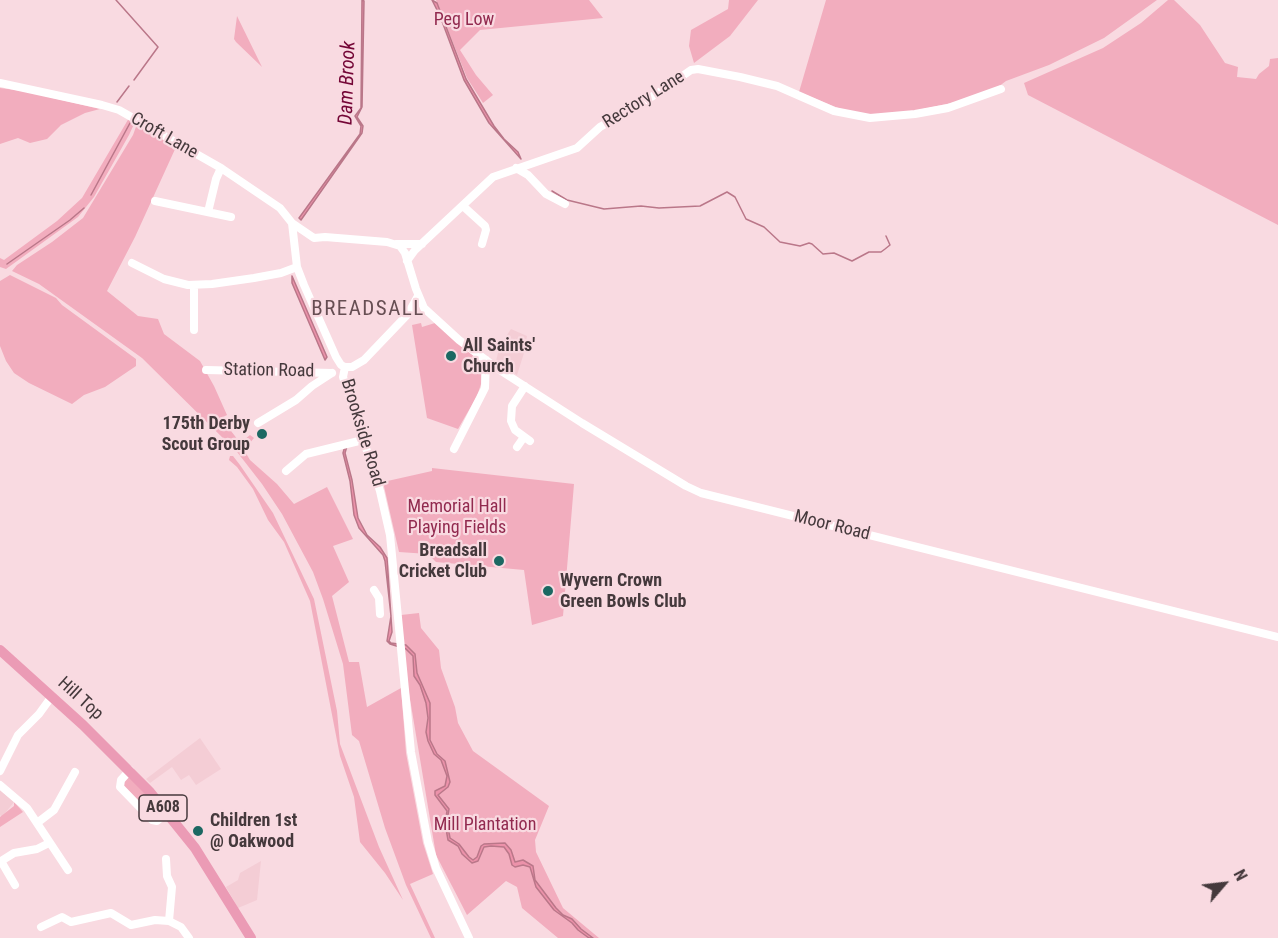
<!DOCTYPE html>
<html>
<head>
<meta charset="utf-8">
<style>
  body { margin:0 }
  #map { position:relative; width:1278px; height:938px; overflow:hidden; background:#f9dae1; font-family:"Roboto Condensed",sans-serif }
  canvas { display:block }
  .north { position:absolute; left:1194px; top:854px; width:60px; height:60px; -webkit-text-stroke:4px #f9dae1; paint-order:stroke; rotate:62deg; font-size:16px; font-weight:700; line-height:24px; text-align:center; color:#45393c }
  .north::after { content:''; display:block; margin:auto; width:21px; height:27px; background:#45393c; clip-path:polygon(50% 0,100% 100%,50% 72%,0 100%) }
</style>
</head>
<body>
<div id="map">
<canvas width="1278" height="938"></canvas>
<div class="north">N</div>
</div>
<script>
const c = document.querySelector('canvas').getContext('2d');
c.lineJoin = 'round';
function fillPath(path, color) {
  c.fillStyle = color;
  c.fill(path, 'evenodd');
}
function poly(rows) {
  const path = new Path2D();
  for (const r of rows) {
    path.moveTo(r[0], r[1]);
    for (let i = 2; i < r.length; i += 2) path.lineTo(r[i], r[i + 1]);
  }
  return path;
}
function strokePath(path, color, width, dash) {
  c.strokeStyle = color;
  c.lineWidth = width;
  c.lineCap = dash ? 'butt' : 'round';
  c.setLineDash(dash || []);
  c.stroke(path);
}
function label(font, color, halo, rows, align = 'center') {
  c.font = font + ' "Roboto Condensed",sans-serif';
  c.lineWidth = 4.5;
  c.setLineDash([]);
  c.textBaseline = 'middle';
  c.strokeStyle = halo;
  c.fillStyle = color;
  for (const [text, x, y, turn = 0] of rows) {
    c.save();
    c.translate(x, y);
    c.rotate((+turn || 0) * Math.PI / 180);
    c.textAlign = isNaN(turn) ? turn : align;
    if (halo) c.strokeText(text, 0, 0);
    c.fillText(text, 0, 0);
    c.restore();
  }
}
const built = poly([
  [511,329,527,336,524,353,517,375,496,361,500,345],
  [200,738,221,769,196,785,189,775,181,780,172,767,150,783,146,779],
  [0,790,14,802,2,817,0,815],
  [261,861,257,900,238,908,226,887,238,880,240,873]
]);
const green = poly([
  [436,0,589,0,603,18,480,30,460,50,476,75,493,95,483,103,467,78],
  [729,0,758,0,730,36,694,63,689,46,691,30,728,9],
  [826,0,1157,0,1104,38,1049,65,1006,81,998,87,956,102,904,113,860,117,799,92],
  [1168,0,1174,0,1200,25,1225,63,1238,67,1237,77,1256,79,1259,74,1269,66,1270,59,1278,58,1278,225,1028,95,1024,83,1103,48,1141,23],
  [237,16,262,67,236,42,234,39],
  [0,88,23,91,100,109,85,113,61,125,47,139,30,143,18,138,0,144],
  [129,118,135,122,129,135,94,197,78,217,6,269,0,267,0,258,4,260,57,221,82,198],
  [137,124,176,147,135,237,107,291,138,316,158,319,164,334,200,361,214,386,227,415,221,418,238,440,231,446,142,358,39,284,12,271,17,265,52,242,83,218,133,135],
  [10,275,56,298,62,305,136,359,136,366,105,387,84,395,72,404,29,383,14,373,6,361,0,346,0,281],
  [421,323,422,327,435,323,481,362,481,384,477,396,458,429,427,418,412,325],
  [250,435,254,438,244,450,250,460,277,484,294,504,327,487,353,539,333,546,349,582,332,596,349,662,359,662,367,707,401,688,406,753,423,843,433,874,410,884,435,938,431,938,406,885,385,828,359,741,352,735,343,664,323,599,313,572,282,514,262,484,234,448],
  [230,456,233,456,240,465,273,513,314,599,337,711,340,744,379,847,403,900,385,873,360,842,354,797,340,756,310,601,284,542,268,520,253,489,237,467,229,460],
  [432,468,574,484,563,616,532,625,524,570,436,562,428,554,399,552,383,482,432,471],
  [419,613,421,628,439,650,441,668,455,707,458,723,473,751,549,806,535,840,536,852,563,908,599,938,558,938,522,908,517,887,506,881,467,915,436,855,408,687,401,615],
  [130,776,162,813,155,819,123,786,125,780],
  [14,802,23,812,0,827,0,817,14,806]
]);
const water = poly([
  [362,0,364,1,362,107,357,117,363,126,362,133,301,220,299,218,360,134,361,126,355,116,361,108,362,0],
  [432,0,437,3,466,79,494,126,504,139,518,152,521,159,489,123,464,80,440,16,432,0],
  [292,276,327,357,325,360,292,283,292,276],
  [345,446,347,446,345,453,352,480,358,518,367,535,380,547,387,558,392,632,389,641,391,643,406,645,415,654,417,673,430,703,430,740,437,754,445,761,450,782,448,787,438,795,449,809,447,822,450,838,459,844,469,857,473,860,477,857,481,846,484,844,505,843,511,850,515,862,523,860,533,866,535,880,556,908,563,915,572,919,581,929,593,938,589,938,578,930,572,923,554,910,536,887,530,867,523,865,515,867,512,865,509,854,504,847,491,846,484,847,478,861,472,863,462,854,458,846,448,840,445,823,447,811,435,795,435,791,445,786,447,776,441,760,434,754,428,741,426,732,428,718,426,703,420,685,414,676,413,656,406,649,390,644,387,641,391,616,385,561,383,555,359,528,354,515,350,481,343,453,345,446]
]);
const stream = poly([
  [116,0,158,47,134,80],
  [117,102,129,86],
  [552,191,567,200,604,209,641,206,659,208,700,206,727,192,735,197,746,219,764,227,780,242,800,246,809,243,812,244,823,254,834,253,852,261,869,252,881,252,885,249,890,245,886,236],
  [91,195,130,123],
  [7,264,70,220,84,208]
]);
const minor = poly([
  [0,83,102,105,119,110,221,168,280,208,292,223,297,267,304,285,336,357,341,365,345,367],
  [516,168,528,175,546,194,565,204],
  [155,201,231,217],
  [463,206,485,226,486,230,482,244],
  [208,212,216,179,221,168],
  [292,223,314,238,325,237,387,242,400,246,405,253,416,289,424,308,459,340,498,369,582,423,686,486,701,493,1278,637],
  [396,244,422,244],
  [407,261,415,250,493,177,577,148,600,127,658,93,691,70,698,69,740,77,777,86,834,111,870,118,915,114,948,108,1001,89],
  [132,263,164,279,188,285,212,284,254,278,281,273,297,267],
  [194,330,194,285],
  [345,367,343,377,380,491,390,535,411,752,428,842,436,868,469,938],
  [345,367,352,367,364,360,408,314,418,296],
  [206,370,332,373],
  [525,386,512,406,511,421,515,430,530,441],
  [258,423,296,400,312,386,332,373],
  [517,447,524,437],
  [454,449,485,388,486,360],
  [286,471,306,454,363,440],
  [374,590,379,598,380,614],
  [130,770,121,780,120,787,152,820,157,821,167,813],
  [0,771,18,735,39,714,52,696],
  [0,785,27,808,68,870],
  [37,823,54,810,75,772],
  [166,859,167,876,172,887,169,921],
  [15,885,1,861,14,853,37,849,49,843],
  [41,927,62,917,71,922,111,913,131,925,155,920,169,921,181,927,189,938]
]);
const major = poly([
  [0,650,83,725,149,791,195,848,251,938]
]);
const markers = [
  [451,356,6,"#1c6862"],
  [262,434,6,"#1c6862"],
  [499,561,6,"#1c6862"],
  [548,591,6,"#1c6862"],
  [198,831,6,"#1c6862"]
];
const shields = [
  [163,808,48]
];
const shieldNames = [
  ["A608",163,808]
];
const parkNames = [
  ["Peg Low",464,20],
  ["Memorial Hall",457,507],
  ["Playing Fields",457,528],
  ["Mill Plantation",485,825]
];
const streetNames = [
  ["Rectory Lane",644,100,-32],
  ["Croft Lane",164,136,30],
  ["Station Road",269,371,1],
  ["Brookside Road",362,433,73],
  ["Moor Road",832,526,14],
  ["Hill Top",80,699,42]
];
const poiNames = [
  ["All Saints'",463,346],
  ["Church",463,367],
  ["175th Derby",250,424,"right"],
  ["Scout Group",250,445,"right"],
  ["Breadsall",487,551,"right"],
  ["Cricket Club",487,572,"right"],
  ["Wyvern Crown",560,581],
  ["Green Bowls Club",560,602],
  ["Children 1st",210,821],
  ["@ Oakwood",210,842]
];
const waterNames = [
  ["Dam Brook",348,83,-88]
];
const quarterNames = [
  ["BREADSALL",368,310]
];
fillPath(built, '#f4cdd5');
fillPath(green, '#f2adbe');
fillPath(water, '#ec92aa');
strokePath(water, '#ba7789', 1.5);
strokePath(stream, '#ba7789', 1.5);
strokePath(minor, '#fff', 8);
strokePath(major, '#eb9bb5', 10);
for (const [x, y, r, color] of markers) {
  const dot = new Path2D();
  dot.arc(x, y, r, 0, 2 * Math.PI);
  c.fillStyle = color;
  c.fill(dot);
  strokePath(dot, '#f9dae1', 2);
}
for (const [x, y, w] of shields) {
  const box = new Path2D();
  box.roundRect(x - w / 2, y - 13, w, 26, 4.5);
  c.fillStyle = '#f9dae1';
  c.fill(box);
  strokePath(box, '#45393c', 1.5);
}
label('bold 16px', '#45393c', null, shieldNames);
label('18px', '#922a4f', '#f9dae1', parkNames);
label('18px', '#45393c', '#f9dae1', streetNames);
label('bold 18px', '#45393c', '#f9dae1', poiNames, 'left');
label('italic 20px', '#740636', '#f9dae1', waterNames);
c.letterSpacing = '1.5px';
label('21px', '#674e53', '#f9dae1', quarterNames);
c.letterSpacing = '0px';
</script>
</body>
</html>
